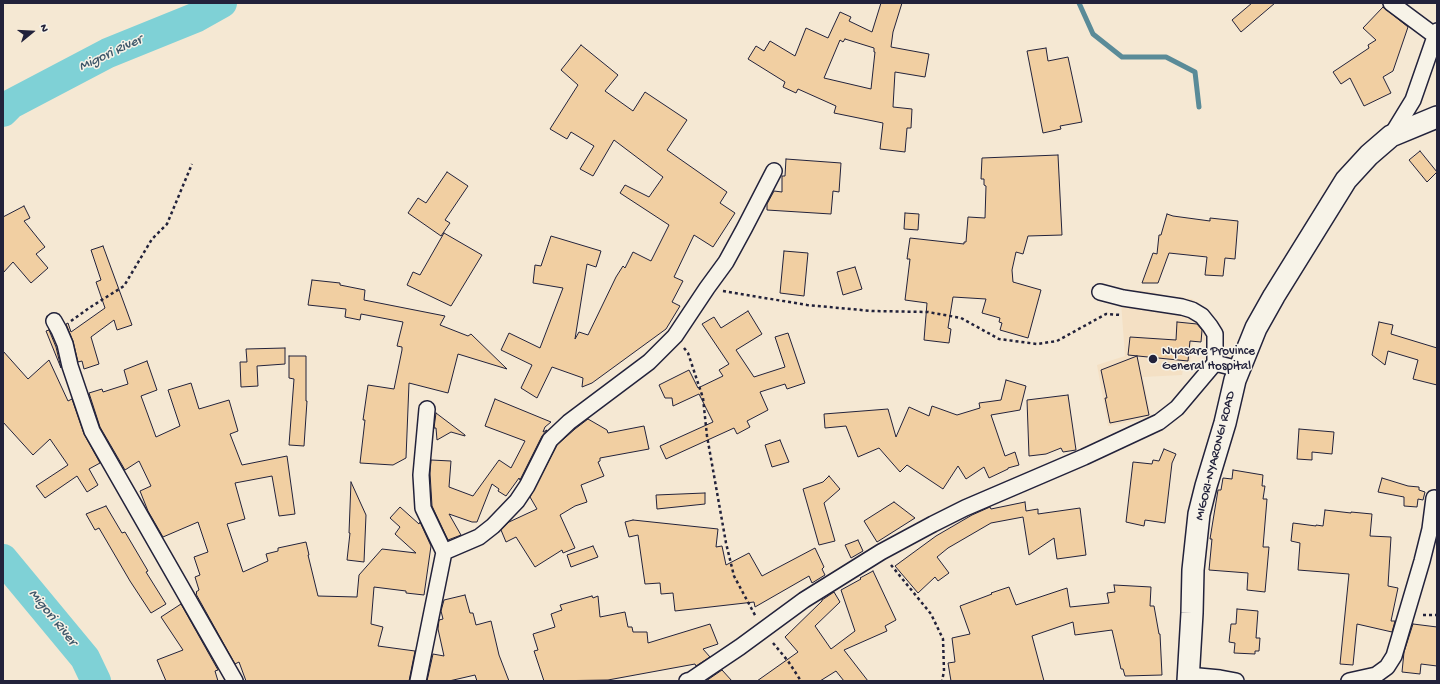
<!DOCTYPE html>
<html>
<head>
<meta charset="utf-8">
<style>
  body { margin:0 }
  #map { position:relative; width:1440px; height:684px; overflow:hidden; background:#f5e8d3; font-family:"Gochi Hand",sans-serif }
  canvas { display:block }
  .frame { position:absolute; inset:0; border:4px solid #22223b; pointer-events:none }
  .north { position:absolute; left:12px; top:12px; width:40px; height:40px; -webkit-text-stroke:3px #f7f3e8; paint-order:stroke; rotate:72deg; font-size:11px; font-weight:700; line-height:16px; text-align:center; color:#22223b }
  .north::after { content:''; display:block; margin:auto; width:14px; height:18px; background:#22223b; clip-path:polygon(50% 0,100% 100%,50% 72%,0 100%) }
</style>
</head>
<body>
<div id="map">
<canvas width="1440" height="684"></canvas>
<div class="frame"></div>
<div class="north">N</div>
</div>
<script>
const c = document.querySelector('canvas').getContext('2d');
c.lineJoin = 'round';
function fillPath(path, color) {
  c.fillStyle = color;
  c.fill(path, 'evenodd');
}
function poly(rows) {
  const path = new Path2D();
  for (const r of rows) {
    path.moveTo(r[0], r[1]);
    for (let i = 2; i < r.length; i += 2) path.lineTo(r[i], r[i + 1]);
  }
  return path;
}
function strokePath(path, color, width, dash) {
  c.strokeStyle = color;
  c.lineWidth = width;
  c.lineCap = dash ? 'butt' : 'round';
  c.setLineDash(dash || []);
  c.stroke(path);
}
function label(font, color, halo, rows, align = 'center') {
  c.font = font + ' "Gochi Hand",sans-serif';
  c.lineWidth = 3;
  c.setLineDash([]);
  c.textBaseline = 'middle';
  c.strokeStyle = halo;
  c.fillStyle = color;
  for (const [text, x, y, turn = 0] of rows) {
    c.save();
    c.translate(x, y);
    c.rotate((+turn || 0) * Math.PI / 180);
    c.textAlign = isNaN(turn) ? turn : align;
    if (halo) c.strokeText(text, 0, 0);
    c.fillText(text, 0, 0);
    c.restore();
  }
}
const built = poly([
  [1120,289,1148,291,1172,297,1192,299,1206,309,1210,317,1206,327,1205,341,1193,343,1190,362,1184,363,1182,375,1143,377,1151,418,1108,426,1097,365,1125,356]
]);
const stream = poly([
  [1079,3,1093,34,1122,57,1166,57,1195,72,1199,107]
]);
const river = poly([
  [3,112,11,104,108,53,197,17,222,3],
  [3,559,85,658,96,681]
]);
const building = poly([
  [881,3,902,3,893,32,891,47,929,54,925,77,895,72,893,107,912,109,911,128,907,128,905,152,880,149,883,123,834,113,836,106,798,89,796,93,783,87,785,82,748,59,756,46,764,51,770,41,795,56,806,28,828,38,840,12,851,17,849,21,872,32,881,3],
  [845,39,874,48,874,52,875,52,871,89,824,78,840,40,843,42,845,39],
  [1252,3,1275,3,1241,32,1232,20,1252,3],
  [1383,7,1408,27,1393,71,1383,77,1391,93,1364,106,1350,78,1341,84,1333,72,1369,48,1368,45,1376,40,1363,28,1383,7],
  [581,45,618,75,605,91,633,111,645,92,687,120,667,150,727,192,720,203,735,213,713,247,694,235,674,277,683,281,672,302,680,306,666,329,592,383,582,387,583,378,552,367,537,398,521,388,532,365,501,350,509,333,540,348,563,288,533,283,535,265,541,266,551,236,601,251,596,267,587,264,575,339,579,332,588,335,616,277,623,266,625,268,633,252,651,261,669,225,620,193,625,185,649,197,663,177,614,140,593,176,580,169,594,146,571,132,567,139,550,129,578,85,561,70,581,45],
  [1046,48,1048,61,1068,57,1082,122,1060,126,1061,129,1043,133,1027,51,1046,48],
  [1420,151,1437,172,1427,182,1409,160,1420,151],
  [1058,155,1062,235,1028,236,1023,254,1016,252,1012,270,1013,282,1041,290,1028,338,1000,330,1002,323,999,322,1000,318,982,313,986,299,953,297,948,328,951,329,949,343,924,340,927,303,905,300,910,259,907,259,910,238,964,244,964,242,966,242,968,217,985,218,986,186,984,185,984,179,981,179,982,158,1058,155],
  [786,159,841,163,839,192,833,191,831,214,767,210,767,204,774,191,782,192,782,176,785,176,786,159],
  [447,172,468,186,445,220,450,223,441,236,408,213,418,198,426,203,447,172],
  [24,206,30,218,24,221,45,247,36,254,48,268,31,283,13,262,3,273,3,217,24,206],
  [905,213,919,214,918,230,904,229,905,213],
  [1167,214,1173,216,1210,221,1210,218,1238,221,1235,259,1225,258,1223,276,1205,275,1207,257,1169,253,1158,283,1142,283,1153,253,1157,254,1159,235,1161,235,1167,214],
  [444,233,482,255,451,306,407,285,413,272,420,275,444,233],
  [103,246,132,325,117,330,114,320,91,337,99,364,84,369,82,361,78,362,73,341,66,324,68,323,71,332,105,308,96,282,101,280,91,250,103,246],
  [784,251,808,253,804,296,780,293,784,251],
  [855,267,862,289,843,295,837,272,855,267],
  [312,280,340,283,340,285,365,290,364,300,445,316,440,325,468,336,471,334,507,369,458,354,448,393,409,383,406,458,393,465,360,463,365,420,363,420,368,385,394,389,402,350,402,347,397,346,403,322,361,314,360,320,345,317,346,309,308,305,312,280],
  [748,311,762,334,736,350,754,377,785,367,775,337,788,333,805,383,787,389,785,384,760,392,768,410,747,421,750,427,737,434,734,428,666,459,660,446,713,422,699,394,673,406,672,398,665,398,659,385,689,370,698,388,723,376,719,370,729,364,702,324,714,317,721,328,748,311],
  [1177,322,1197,324,1202,330,1201,342,1190,341,1188,361,1128,355,1130,337,1176,340,1177,322],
  [1379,322,1393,325,1391,334,1437,348,1437,385,1413,379,1418,360,1388,351,1385,365,1372,355,1379,322],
  [49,330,56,347,61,368,46,331,49,330],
  [285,348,285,364,257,366,258,386,241,387,240,362,247,362,246,349,285,348],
  [3,351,28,379,49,360,68,401,72,399,84,434,100,463,89,469,98,485,87,492,77,476,45,498,36,486,68,465,50,439,33,455,3,422,3,351],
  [289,356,306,356,306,401,307,401,304,446,289,445,294,379,289,378,289,356],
  [1137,356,1149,415,1110,423,1105,398,1107,398,1101,370,1137,356],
  [147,361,157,390,141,396,156,437,180,426,168,390,191,383,199,409,229,400,238,431,230,434,242,465,287,456,295,514,279,516,272,476,235,483,245,519,227,524,243,572,268,561,266,554,278,551,278,548,306,542,309,555,308,555,318,596,357,597,359,575,382,549,416,553,395,534,400,527,390,518,400,507,419,524,420,522,431,546,424,595,406,593,406,591,374,587,371,624,383,627,378,646,415,651,409,681,246,681,239,662,235,664,196,594,197,593,196,592,199,590,195,577,200,575,194,557,208,552,198,522,163,537,148,511,140,491,151,486,139,461,125,470,100,427,89,393,102,389,103,392,128,384,124,370,147,361],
  [1006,380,1026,386,1020,410,991,415,1005,456,1015,452,1019,465,1008,468,1008,469,989,478,984,467,966,479,958,466,943,489,907,465,900,472,879,448,858,457,846,426,825,428,824,414,888,409,896,437,909,407,929,416,932,406,957,415,980,408,979,403,1001,400,1006,380],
  [1068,395,1076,450,1063,452,1061,448,1046,454,1029,456,1027,400,1068,395],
  [495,399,551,422,545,427,543,432,547,430,542,436,520,480,519,478,506,496,498,491,499,489,492,484,477,522,472,522,449,514,461,535,448,540,432,506,430,473,431,460,451,461,449,487,473,496,499,460,511,468,525,441,485,426,495,399],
  [436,413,465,435,465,436,451,432,437,440,436,428,434,428,436,413],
  [588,419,607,430,608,433,644,426,649,449,600,458,600,461,598,462,604,476,581,485,587,502,575,506,560,515,575,548,563,553,562,550,535,567,516,537,506,542,501,530,509,522,537,509,530,497,557,445,575,429,588,419],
  [1299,429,1334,432,1332,454,1312,452,1312,460,1297,459,1299,429],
  [780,440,789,462,772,467,765,445,780,440],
  [1164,449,1176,454,1172,463,1165,523,1145,520,1144,526,1126,522,1133,462,1152,464,1153,460,1159,461,1164,449],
  [1233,470,1263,475,1262,486,1265,486,1263,499,1267,499,1263,547,1269,547,1265,592,1247,590,1248,573,1209,570,1212,539,1210,539,1218,490,1221,490,1223,478,1232,479,1233,470],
  [829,476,840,489,824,503,835,541,819,545,803,489,823,482,829,476],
  [1382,478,1408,486,1419,487,1419,490,1425,492,1423,500,1418,499,1417,507,1404,506,1404,497,1378,492,1382,478],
  [351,482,366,515,364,562,347,560,350,533,349,533,351,482],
  [705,493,705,504,657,509,656,495,705,493],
  [894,502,915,518,877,542,864,521,894,502],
  [1025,502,1026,511,1038,509,1038,514,1080,508,1086,555,1057,559,1054,538,1029,555,1023,517,991,523,948,548,937,557,949,573,938,581,935,577,918,593,895,566,936,536,972,515,990,507,991,509,1025,502],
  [106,506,122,533,125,532,148,571,146,572,166,604,151,613,130,581,99,528,95,530,86,514,106,506],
  [1325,510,1351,513,1351,512,1372,514,1370,536,1391,537,1388,586,1398,588,1391,621,1395,621,1392,632,1357,624,1353,665,1340,664,1349,574,1298,570,1300,543,1291,541,1293,523,1316,526,1316,525,1323,526,1325,510],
  [633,520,718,529,716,547,722,546,726,565,749,553,762,576,815,548,824,567,822,569,825,575,812,583,809,576,755,607,754,602,675,611,673,593,661,594,660,583,645,584,638,535,629,537,625,522,633,520],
  [858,540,863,551,851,558,845,545,858,540],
  [593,546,598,557,571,567,567,555,593,546],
  [873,571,896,620,885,626,887,631,844,650,868,681,844,681,836,671,820,681,757,681,798,652,785,637,822,601,822,600,834,592,840,602,815,626,831,649,855,631,841,590,861,579,860,578,873,571],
  [1114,585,1151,587,1150,606,1154,606,1159,634,1160,634,1162,675,1125,676,1123,669,1121,669,1112,630,1075,635,1073,622,1032,636,1044,681,951,681,948,663,955,662,952,638,970,634,960,606,992,594,991,593,1009,587,1016,605,1067,588,1070,607,1109,603,1107,593,1115,592,1114,585],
  [465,595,470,613,473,613,476,625,491,621,499,655,509,681,477,681,475,675,449,681,427,681,433,654,444,656,438,629,439,620,443,619,441,611,444,600,465,595],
  [592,596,593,598,598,596,600,617,625,612,628,627,632,627,633,632,647,632,648,643,710,624,718,644,703,649,710,657,696,666,695,664,608,680,544,681,534,651,538,650,533,634,555,627,551,614,562,610,560,605,592,596],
  [181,604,218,670,215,671,218,681,166,681,157,660,183,650,161,617,181,604],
  [1237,609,1258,611,1256,638,1260,638,1259,651,1255,651,1255,654,1234,653,1235,643,1229,642,1231,624,1236,624,1237,609],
  [1413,624,1437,627,1437,666,1421,664,1420,674,1402,672,1404,652,1413,624],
  [722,670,732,681,706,681,722,670]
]);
const path = poly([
  [723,291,807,305,872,311,928,312,961,318,999,339,1037,344,1057,341,1106,314,1121,315],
  [71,321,89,308,124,286,152,239,167,224,192,164],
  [684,348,688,353,703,398,707,436,726,543,734,576,756,617],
  [891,565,931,614,943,639,944,671,942,681],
  [1423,615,1437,615],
  [773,643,788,661,801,681]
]);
const street = poly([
  [1391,3,1434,35],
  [1391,136,1413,100,1437,31],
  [1100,292,1123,298,1182,307,1192,310,1202,316,1210,326,1215,334,1215,363],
  [54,321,59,330,65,344,70,366,92,431,235,681],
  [427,409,421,475,423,508,444,552],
  [1188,675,1220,678,1236,681],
  [418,681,444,552,479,537,493,526,517,501,527,486,550,440,569,422,649,362,675,336,707,288,726,262,744,229,774,171],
  [687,681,691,680,740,647,804,600,881,552,933,524,965,508,1084,457,1159,422,1177,408,1215,363,1239,369],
  [1349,681,1376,675,1387,667,1394,656,1422,561,1430,529,1434,498]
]);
const secondary = poly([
  [1188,681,1192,613,1193,570,1199,514,1206,486,1225,423,1235,380,1256,328,1274,296,1346,180,1369,155,1391,136,1437,117]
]);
const markers = [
  [1153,359,5,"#22223b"]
];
const poiNames = [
  ["Nyasare Province",1162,352],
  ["General Hospital",1162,367]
];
const streetNames = [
  ["MIGORI-NYARONGI ROAD",1216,456,-76]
];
const waterNames = [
  ["Migori River",111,54,-25],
  ["Migori River",52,618,51]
];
fillPath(built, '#f4e0c4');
strokePath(stream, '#5a8b98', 5);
strokePath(river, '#7fd1d6', 30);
fillPath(building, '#f1cfa2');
strokePath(building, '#22223b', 1);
strokePath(street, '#22223b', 18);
strokePath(secondary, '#22223b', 24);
strokePath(path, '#22223b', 2.5, [3, 3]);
strokePath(street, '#f7f3e8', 15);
strokePath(secondary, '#f7f3e8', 21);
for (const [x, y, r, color] of markers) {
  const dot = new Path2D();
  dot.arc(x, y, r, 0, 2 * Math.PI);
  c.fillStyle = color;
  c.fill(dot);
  strokePath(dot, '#f7f3e8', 1.5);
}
label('13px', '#22223b', '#f7f3e8', poiNames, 'left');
label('13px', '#22223b', '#f7f3e8', streetNames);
label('italic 14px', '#3e576a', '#f7f3e8', waterNames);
</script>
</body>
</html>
